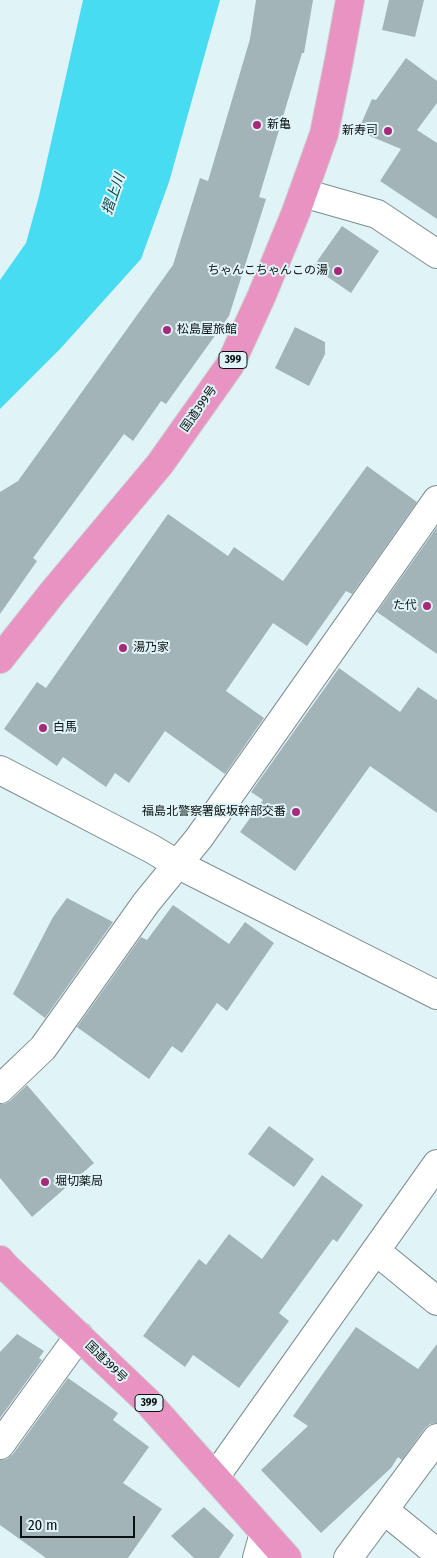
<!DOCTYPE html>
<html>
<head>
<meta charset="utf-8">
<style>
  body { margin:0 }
  #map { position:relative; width:437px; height:1558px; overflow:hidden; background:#e0f3f7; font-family:"Fira Sans Condensed",sans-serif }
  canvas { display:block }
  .scale { position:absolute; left:20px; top:1516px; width:115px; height:22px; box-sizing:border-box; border:2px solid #0b1112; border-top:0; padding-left:6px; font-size:15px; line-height:18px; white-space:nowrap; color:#0b1112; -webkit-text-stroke:4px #e0f3f7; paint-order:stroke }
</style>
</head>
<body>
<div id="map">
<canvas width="437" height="1558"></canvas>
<div class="scale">20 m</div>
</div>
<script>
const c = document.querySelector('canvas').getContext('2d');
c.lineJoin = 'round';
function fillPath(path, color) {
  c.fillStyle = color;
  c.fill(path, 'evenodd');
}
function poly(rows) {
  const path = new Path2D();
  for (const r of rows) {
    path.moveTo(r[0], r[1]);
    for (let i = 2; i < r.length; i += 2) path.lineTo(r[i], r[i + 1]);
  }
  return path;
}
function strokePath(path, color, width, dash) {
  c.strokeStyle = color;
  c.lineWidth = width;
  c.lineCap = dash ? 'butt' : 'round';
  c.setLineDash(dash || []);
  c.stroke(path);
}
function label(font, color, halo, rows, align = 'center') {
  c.font = font + ' "Fira Sans Condensed","Noto Sans JP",sans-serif';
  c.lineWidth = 4;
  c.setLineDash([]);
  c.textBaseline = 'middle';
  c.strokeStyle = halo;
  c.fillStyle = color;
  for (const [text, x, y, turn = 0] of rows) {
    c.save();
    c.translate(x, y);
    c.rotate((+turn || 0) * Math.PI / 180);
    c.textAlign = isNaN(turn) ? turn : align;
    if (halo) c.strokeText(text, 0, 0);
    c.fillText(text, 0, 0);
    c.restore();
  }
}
const water = poly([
  [83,0,220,0,169,182,141,259,61,348,0,409,0,280,26,243,39,196]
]);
const building = poly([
  [256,0,313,0,304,53,302,53,259,197,266,199,229,316,166,404,161,401,133,441,124,434,33,558,37,561,0,614,0,492,18,481,173,265,200,178,208,181,250,39],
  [389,0,424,0,415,37,382,30],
  [406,58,437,81,437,103,417,130,437,143,437,219,380,181,401,149,358,131,372,99,376,100],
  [342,226,379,251,351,293,313,267],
  [295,327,325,342,325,354,309,386,275,368],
  [367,466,417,502,352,594,346,591,307,646,273,623,226,691,264,718,225,774,165,731,129,783,115,773,106,787,63,757,57,766,4,729,37,682,46,688,168,514,228,556,234,547,283,581],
  [437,527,437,654,377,612],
  [339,668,400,712,418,687,437,700,437,813,370,766,295,871,240,832,263,800,251,792],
  [67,898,113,922,45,1018,13,994,53,917],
  [173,905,229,944,245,922,274,943,227,1011,217,1003,182,1053,172,1046,149,1079,77,1027,141,937,147,940],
  [27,1085,94,1163,32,1217,0,1178,0,1104,4,1104,10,1101],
  [269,1126,314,1159,294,1187,248,1154],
  [322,1175,363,1205,337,1242,333,1239,279,1313,289,1321,239,1388,193,1355,185,1367,143,1336,199,1259,206,1265,229,1234,262,1259],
  [356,1327,418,1369,437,1344,437,1423,430,1424,425,1428,402,1460,398,1457,391,1468,321,1533,261,1470,308,1426,293,1416],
  [17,1334,44,1351,39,1358,42,1360,0,1418,0,1352],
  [68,1378,118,1413,113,1420,149,1447,123,1483,162,1509,128,1558,46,1558,0,1525,0,1460,7,1459,13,1454],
  [204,1507,234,1535,219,1558,194,1558,171,1536]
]);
const minor = poly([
  [303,193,377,214,437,254],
  [0,770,152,849,177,864,437,995],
  [0,1089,43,1048,146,903,199,838,437,500],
  [376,1251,437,1301],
  [0,1445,79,1336],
  [215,1477,437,1164],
  [384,1510,437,1553],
  [257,1558,264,1533],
  [348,1558,437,1438]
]);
const highway = poly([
  [0,659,53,592,160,464,230,365,262,295,296,212,324,134,339,60,350,0],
  [0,1260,5,1266,147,1401,287,1558]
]);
const markers = [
  [257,125,5,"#a7297a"],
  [388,131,5,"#a7297a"],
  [338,271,5,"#a7297a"],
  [167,330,5,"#a7297a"],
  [427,606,5,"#a7297a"],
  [123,648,5,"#a7297a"],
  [43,728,5,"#a7297a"],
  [296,812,5,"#a7297a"],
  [45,1182,5,"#a7297a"]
];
const shields = [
  [233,360,28],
  [149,1403,28]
];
const shieldNames = [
  ["399",233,360],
  ["399",149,1403]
];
const poiNames = [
  ["新亀",267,125],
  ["新寿司",378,131,"right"],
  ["ちゃんこちゃんこの湯",328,271,"right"],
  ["松島屋旅館",177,330],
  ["た代",417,606,"right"],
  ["湯乃家",133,648],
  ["白馬",53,728],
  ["福島北警察署飯坂幹部交番",286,812,"right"],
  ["堀切薬局",55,1182]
];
const streetNames = [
  ["国道399号",199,409,-55],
  ["国道399号",106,1362,44]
];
const waterNames = [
  ["摺上川",114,194,-71]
];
fillPath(water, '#48dcf2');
fillPath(building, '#a2b4b7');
strokePath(minor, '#7d8e91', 30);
strokePath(highway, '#cecfd0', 30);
strokePath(minor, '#fff', 28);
strokePath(highway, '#e893c2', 28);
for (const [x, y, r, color] of markers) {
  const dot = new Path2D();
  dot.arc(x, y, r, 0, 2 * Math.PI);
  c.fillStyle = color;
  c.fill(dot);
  strokePath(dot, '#e0f3f7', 2);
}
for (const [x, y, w] of shields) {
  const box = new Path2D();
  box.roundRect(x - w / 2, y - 8.5, w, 17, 4);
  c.fillStyle = '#e0f3f7';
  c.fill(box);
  strokePath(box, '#0b1112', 1);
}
label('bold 11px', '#0b1112', null, shieldNames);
label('12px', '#0b1112', '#e0f3f7', poiNames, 'left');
label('12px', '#0b1112', '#e0f3f7', streetNames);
label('italic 14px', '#00454e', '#e0f3f7', waterNames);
</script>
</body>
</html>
